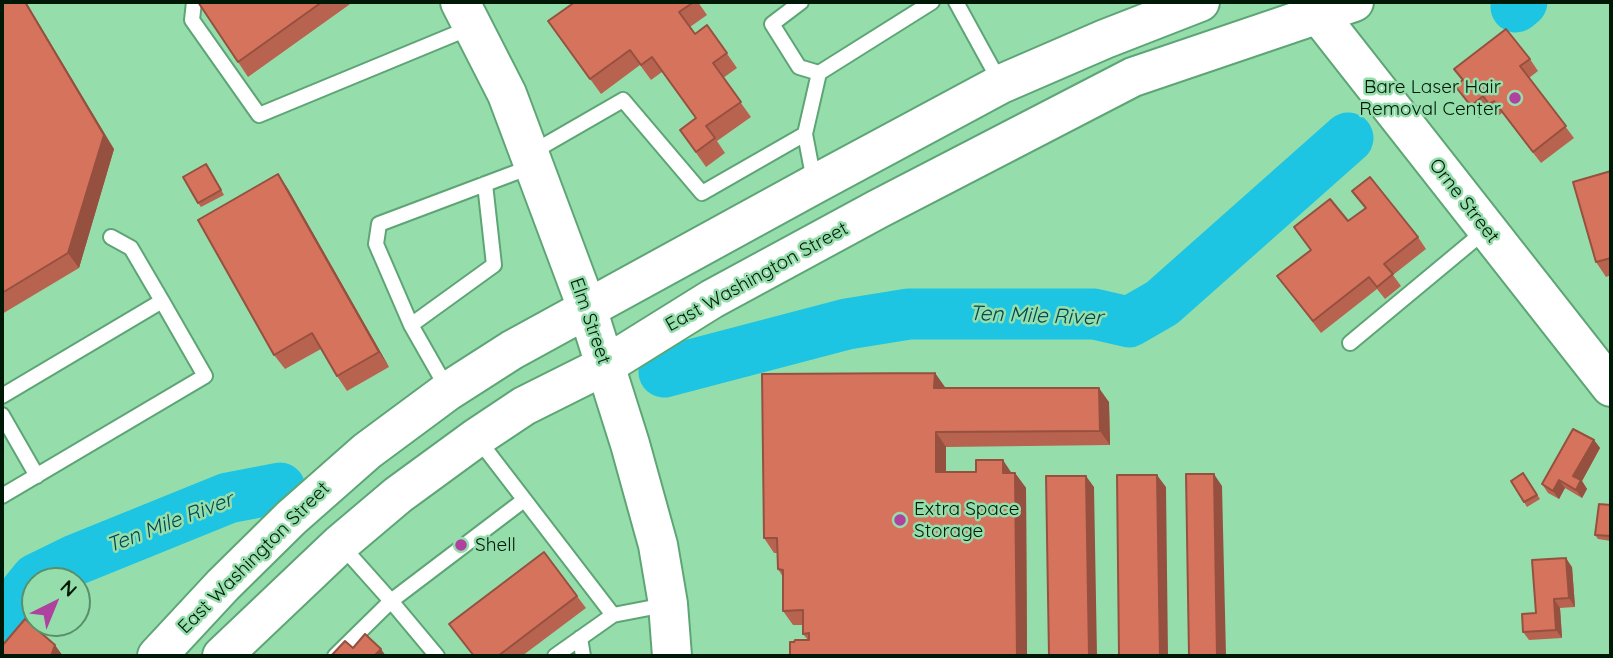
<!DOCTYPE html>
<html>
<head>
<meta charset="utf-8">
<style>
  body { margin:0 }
  #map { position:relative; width:1613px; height:658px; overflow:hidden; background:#95deac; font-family:Quicksand,sans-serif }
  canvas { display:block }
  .frame { position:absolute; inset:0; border:4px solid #001907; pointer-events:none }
  .north { position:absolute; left:21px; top:567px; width:70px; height:70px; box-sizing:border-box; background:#95deac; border:2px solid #598f6a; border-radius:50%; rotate:43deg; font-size:19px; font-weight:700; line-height:28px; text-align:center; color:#001907 }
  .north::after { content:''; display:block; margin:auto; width:24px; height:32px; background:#af419f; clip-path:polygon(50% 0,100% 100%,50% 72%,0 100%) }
</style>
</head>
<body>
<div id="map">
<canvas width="1613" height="658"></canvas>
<div class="frame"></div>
<div class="north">N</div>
</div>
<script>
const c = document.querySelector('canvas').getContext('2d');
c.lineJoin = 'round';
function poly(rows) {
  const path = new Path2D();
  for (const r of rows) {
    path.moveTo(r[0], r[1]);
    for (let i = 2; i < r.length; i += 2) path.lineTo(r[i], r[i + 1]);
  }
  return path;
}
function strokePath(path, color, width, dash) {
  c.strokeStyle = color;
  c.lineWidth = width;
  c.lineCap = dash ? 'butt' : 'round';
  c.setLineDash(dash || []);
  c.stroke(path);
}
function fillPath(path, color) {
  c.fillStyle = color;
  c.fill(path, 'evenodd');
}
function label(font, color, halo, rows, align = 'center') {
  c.font = font + ' Quicksand,sans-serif';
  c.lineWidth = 5;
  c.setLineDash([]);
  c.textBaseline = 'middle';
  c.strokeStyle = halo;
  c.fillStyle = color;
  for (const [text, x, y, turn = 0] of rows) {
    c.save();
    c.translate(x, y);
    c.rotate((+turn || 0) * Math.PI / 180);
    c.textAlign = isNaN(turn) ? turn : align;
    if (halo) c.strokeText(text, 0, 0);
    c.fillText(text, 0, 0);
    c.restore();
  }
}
const river = poly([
  [1516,7,1522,2],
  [664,372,847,324,909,314,1094,314,1129,322,1162,303,1348,138],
  [2,621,36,579,75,560,228,498,280,488]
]);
const lane = poly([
  [194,2,192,20,259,115,472,27],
  [801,2,772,24,799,67,819,73],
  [956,2,1001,84],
  [805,134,814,181],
  [531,153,623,100,702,193,805,134,819,73,932,2],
  [111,237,131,248,162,301],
  [411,325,494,265,485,184],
  [1350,343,1486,230],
  [448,390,411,325,376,244,379,224,533,166],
  [2,396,162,301,205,376,2,496],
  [2,415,37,476],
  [477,438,613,615],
  [342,546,391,601,524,500],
  [580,638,583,656],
  [335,656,391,601,437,656],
  [555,656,613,615,665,605]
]);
const secondary = poly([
  [460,2,507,94,587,308,630,444,658,545,668,604,672,656],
  [1318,14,1611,387]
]);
const primary = poly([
  [157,656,223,585,291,518,367,451,448,391,512,350,815,184,1001,84,1105,39,1200,2],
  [222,656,340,544,398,495,476,438,524,406,606,365,712,299,878,209,1133,77,1354,2]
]);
const wall = poly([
  [2,2,114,149,79,268,2,314],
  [198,2,353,2,248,77],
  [575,2,698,2,707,15,690,27,695,34,707,25,737,68,723,78,751,117,717,141,725,153,706,167,680,130,696,118,662,72,651,80,640,65,601,94,548,21],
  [1530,59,1538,71,1529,78,1574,138,1541,163,1502,113,1498,116,1491,108,1479,118,1455,86,1462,80,1454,69],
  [209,168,224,195,201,207,198,203],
  [1611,171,1611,275,1606,277,1596,262],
  [278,174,288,189,389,367,347,391,337,376,321,349,285,369,274,355],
  [1352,191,1418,237,1426,249,1393,275,1401,286,1385,299,1377,289,1321,333,1277,276,1311,250,1294,227,1348,221,1365,208],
  [935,373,945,388,1109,402,1110,445,946,447,946,472,1015,473,1026,488,1027,656,790,656,808,640,803,634,803,625,793,625,783,611,783,577,778,569,777,553,774,553,764,538],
  [1594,440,1600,448,1582,481,1587,489,1582,498,1565,488,1559,499,1548,493,1542,484],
  [1523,473,1540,499,1527,507,1511,481],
  [1611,505,1611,541,1598,539,1595,535],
  [1572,567,1575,607,1560,608,1562,638,1529,640,1523,632,1536,613],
  [577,596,586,608,522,656,473,656]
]);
const shadedWall = poly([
  [25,2,26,2,114,149,79,268,68,253],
  [278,174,288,189,389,367,379,352],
  [935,373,945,387,945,403,934,388],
  [1099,388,1109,402,1110,445,1100,431],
  [936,432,946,447,946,487,936,472],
  [1594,440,1600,448,1582,481,1587,489,1582,498,1576,490,1573,476],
  [1003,460,1013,475,1003,473],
  [1015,473,1026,488,1027,656,1017,656],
  [1214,474,1222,486,1226,656,1217,656],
  [1157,475,1166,487,1168,656,1160,656],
  [1086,476,1094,487,1097,656,1089,656],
  [1559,480,1565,488,1559,499,1553,491],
  [1566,558,1572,567,1575,607,1569,598],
  [1554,599,1560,608,1562,638,1556,630],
  [55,645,63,656,51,656],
  [381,649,386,656,374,656]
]);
const building = poly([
  [2,2,25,2,104,135,68,253,2,293,2,2],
  [198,2,322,2,238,62,198,2],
  [575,2,694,2,679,12,695,34,707,25,727,53,713,63,741,102,706,126,715,138,696,152,680,130,696,118,652,57,641,65,630,50,590,79,548,21,575,2],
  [1506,29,1530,59,1520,66,1566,126,1533,152,1494,101,1489,104,1483,96,1471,106,1455,86,1463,80,1454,69,1506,29],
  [206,164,221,190,198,203,183,177,206,164],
  [1611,171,1611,258,1596,262,1573,182,1611,171],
  [278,174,379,352,337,376,312,333,274,355,198,220,278,174],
  [1370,177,1418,237,1384,264,1393,274,1377,287,1369,277,1313,321,1277,276,1311,250,1294,227,1330,199,1348,221,1366,208,1352,191,1370,177],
  [935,373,934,388,1099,388,1100,431,936,432,936,472,976,472,976,460,1003,460,1003,473,1015,473,1017,656,790,656,790,642,794,642,795,640,809,640,809,633,803,634,803,610,783,611,783,570,778,569,777,538,764,538,762,374,935,373],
  [1573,429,1594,440,1573,476,1581,480,1576,490,1559,480,1553,491,1542,484,1573,429],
  [1523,473,1537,495,1524,502,1511,481,1523,473],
  [1186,474,1214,474,1217,656,1189,656,1186,474],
  [1117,475,1157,475,1160,656,1119,656,1117,475],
  [1046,476,1086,476,1089,656,1049,656,1046,476],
  [1599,504,1611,505,1611,536,1595,535,1599,504],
  [544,552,577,596,498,656,474,656,449,624,544,552],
  [1566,558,1569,598,1554,599,1556,630,1523,632,1522,614,1536,613,1532,560,1566,558],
  [25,619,55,645,51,656,2,656,2,646,25,619],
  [365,634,381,649,374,656,331,656,345,641,353,648,365,634]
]);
const markers = [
  [1515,98,7,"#af419f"],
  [900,520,7,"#af419f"],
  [461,545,7,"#af419f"]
];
const poiNames = [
  ["Bare Laser Hair",1501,87,"right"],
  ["Removal Center",1501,109,"right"],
  ["Extra Space",914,509],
  ["Storage",914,531],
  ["Shell",475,545]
];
const streetNames = [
  ["Orne Street",1464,201,52],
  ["East Washington Street",757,277,-29],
  ["Elm Street",590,321,71],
  ["East Washington Street",254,558,-45]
];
const waterNames = [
  ["Ten Mile River",1036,316,2],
  ["Ten Mile River",170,523,-21]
];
strokePath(river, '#1dc5e3', 51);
strokePath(lane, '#5ea576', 18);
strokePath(secondary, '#5ea576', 42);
strokePath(primary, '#5ea576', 42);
strokePath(lane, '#fff', 14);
strokePath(secondary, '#fff', 38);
strokePath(primary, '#fff', 38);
fillPath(wall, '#b8634f');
fillPath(shadedWall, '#965040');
fillPath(building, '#d6735c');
strokePath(building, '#965040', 2);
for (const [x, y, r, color] of markers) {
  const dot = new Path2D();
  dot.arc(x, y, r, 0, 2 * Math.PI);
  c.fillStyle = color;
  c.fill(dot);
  strokePath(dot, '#95deac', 2.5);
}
label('19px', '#001907', '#95deac', poiNames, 'left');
label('19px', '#001907', '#95deac', streetNames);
label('italic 21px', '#004652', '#95deac', waterNames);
</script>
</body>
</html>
